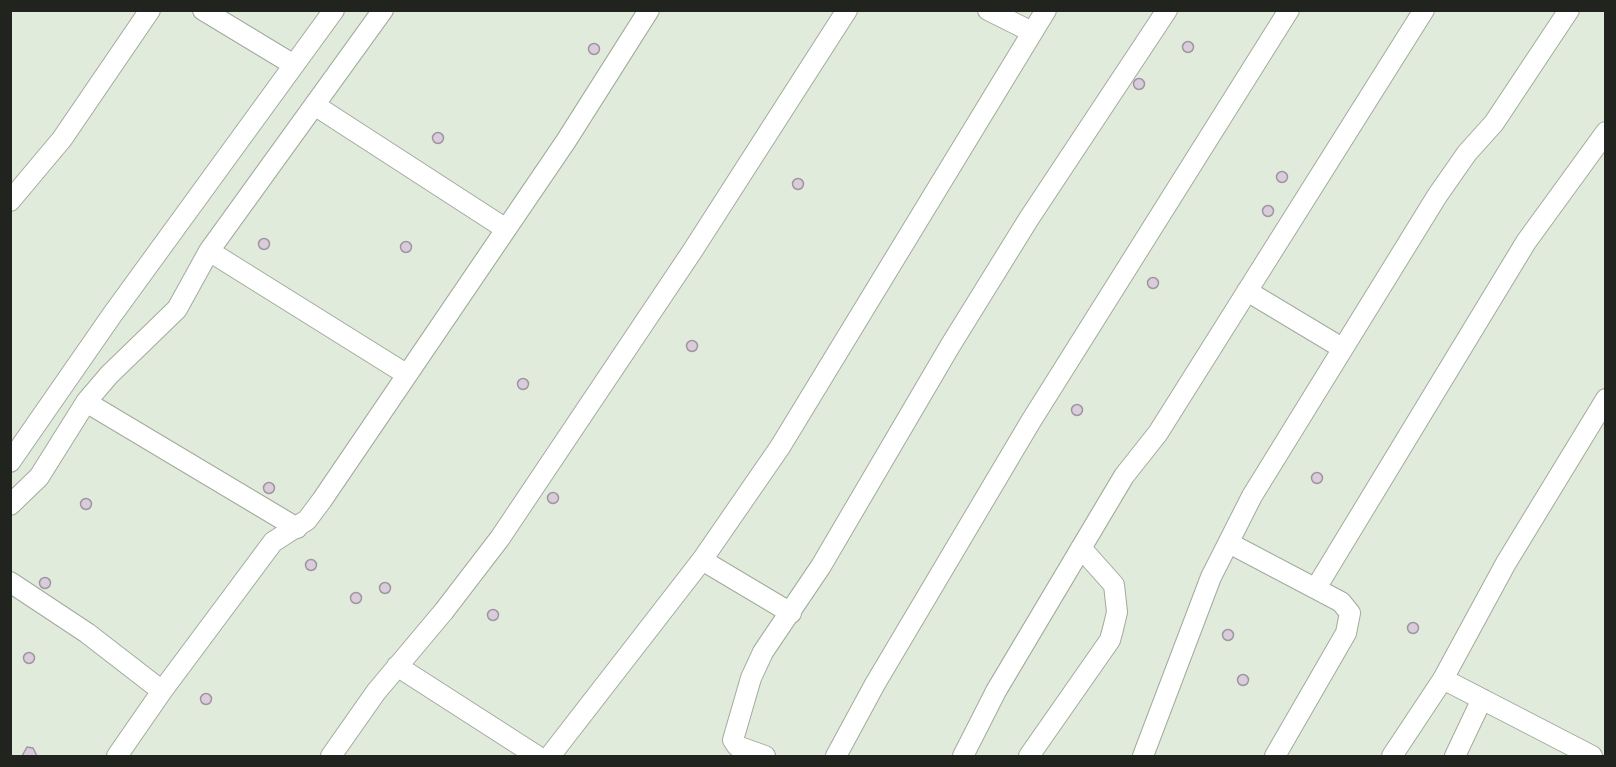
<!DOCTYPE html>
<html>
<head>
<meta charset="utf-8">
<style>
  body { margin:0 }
  #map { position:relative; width:1616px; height:767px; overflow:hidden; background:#e1ebdc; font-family:"IBM Plex Sans",sans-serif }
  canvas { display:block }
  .frame { position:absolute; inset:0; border:12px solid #20231e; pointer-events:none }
</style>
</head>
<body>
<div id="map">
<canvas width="1616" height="767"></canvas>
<div class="frame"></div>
</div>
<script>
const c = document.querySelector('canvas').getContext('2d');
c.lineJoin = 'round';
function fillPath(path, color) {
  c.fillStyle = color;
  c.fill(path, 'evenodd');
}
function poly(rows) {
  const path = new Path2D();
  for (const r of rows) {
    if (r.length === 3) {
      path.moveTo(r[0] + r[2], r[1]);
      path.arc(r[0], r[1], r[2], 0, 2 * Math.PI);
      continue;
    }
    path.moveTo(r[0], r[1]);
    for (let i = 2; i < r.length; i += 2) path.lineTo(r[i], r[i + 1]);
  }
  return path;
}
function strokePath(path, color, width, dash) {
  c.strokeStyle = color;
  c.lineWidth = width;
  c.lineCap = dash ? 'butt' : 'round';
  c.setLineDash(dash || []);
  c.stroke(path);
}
const building = poly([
  [1188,47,5.5],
  [594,49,5.5],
  [1139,84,5.5],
  [438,138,5.5],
  [1282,177,5.5],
  [798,184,5.5],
  [1268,211,5.5],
  [264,244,5.5],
  [406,247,5.5],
  [1153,283,5.5],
  [692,346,5.5],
  [523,384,5.5],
  [1077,410,5.5],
  [1317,478,5.5],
  [269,488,5.5],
  [553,498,5.5],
  [86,504,5.5],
  [311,565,5.5],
  [45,583,5.5],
  [385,588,5.5],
  [356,598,5.5],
  [493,615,5.5],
  [1413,628,5.5],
  [1228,635,5.5],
  [29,658,5.5],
  [1243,680,5.5],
  [206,699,5.5],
  [27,747,33,748,37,756,22,756,27,747]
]);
const minor = poly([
  [203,10,294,65],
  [988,10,1032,32],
  [316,106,506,229],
  [10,201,62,139,150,10],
  [209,251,406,374],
  [1247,291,1342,348],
  [86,402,297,528],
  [10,462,112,315,334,10],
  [10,505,39,477,86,402,109,375,177,309,209,251,383,10],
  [1229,543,1341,602,1350,613,1346,633,1275,756],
  [702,560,791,613],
  [10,582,87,633,162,691],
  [1316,588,1526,242,1606,132],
  [397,666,537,756],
  [1443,679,1592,756],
  [117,756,162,691,273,542,307,520,322,500,566,141,649,10],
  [331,756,376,692,444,611,500,538,693,250,847,10],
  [550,756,702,560,780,447,1046,10],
  [765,756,737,746,733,740,751,678,763,652,821,566,950,346,1028,220,1167,10],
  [836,756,875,684,1031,421,1289,10],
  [963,756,996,691,1124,476,1158,433,1424,10],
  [1029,756,1110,640,1113,629,1117,612,1114,585,1081,548],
  [1143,756,1211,577,1252,496,1437,196,1467,153,1494,123,1569,10],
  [1392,756,1443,679,1506,563,1606,399],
  [1455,756,1482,699]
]);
fillPath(building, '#d9cddb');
strokePath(building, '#a094a1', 1.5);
strokePath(minor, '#a1aa9c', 22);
strokePath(minor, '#fff', 20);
</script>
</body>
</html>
